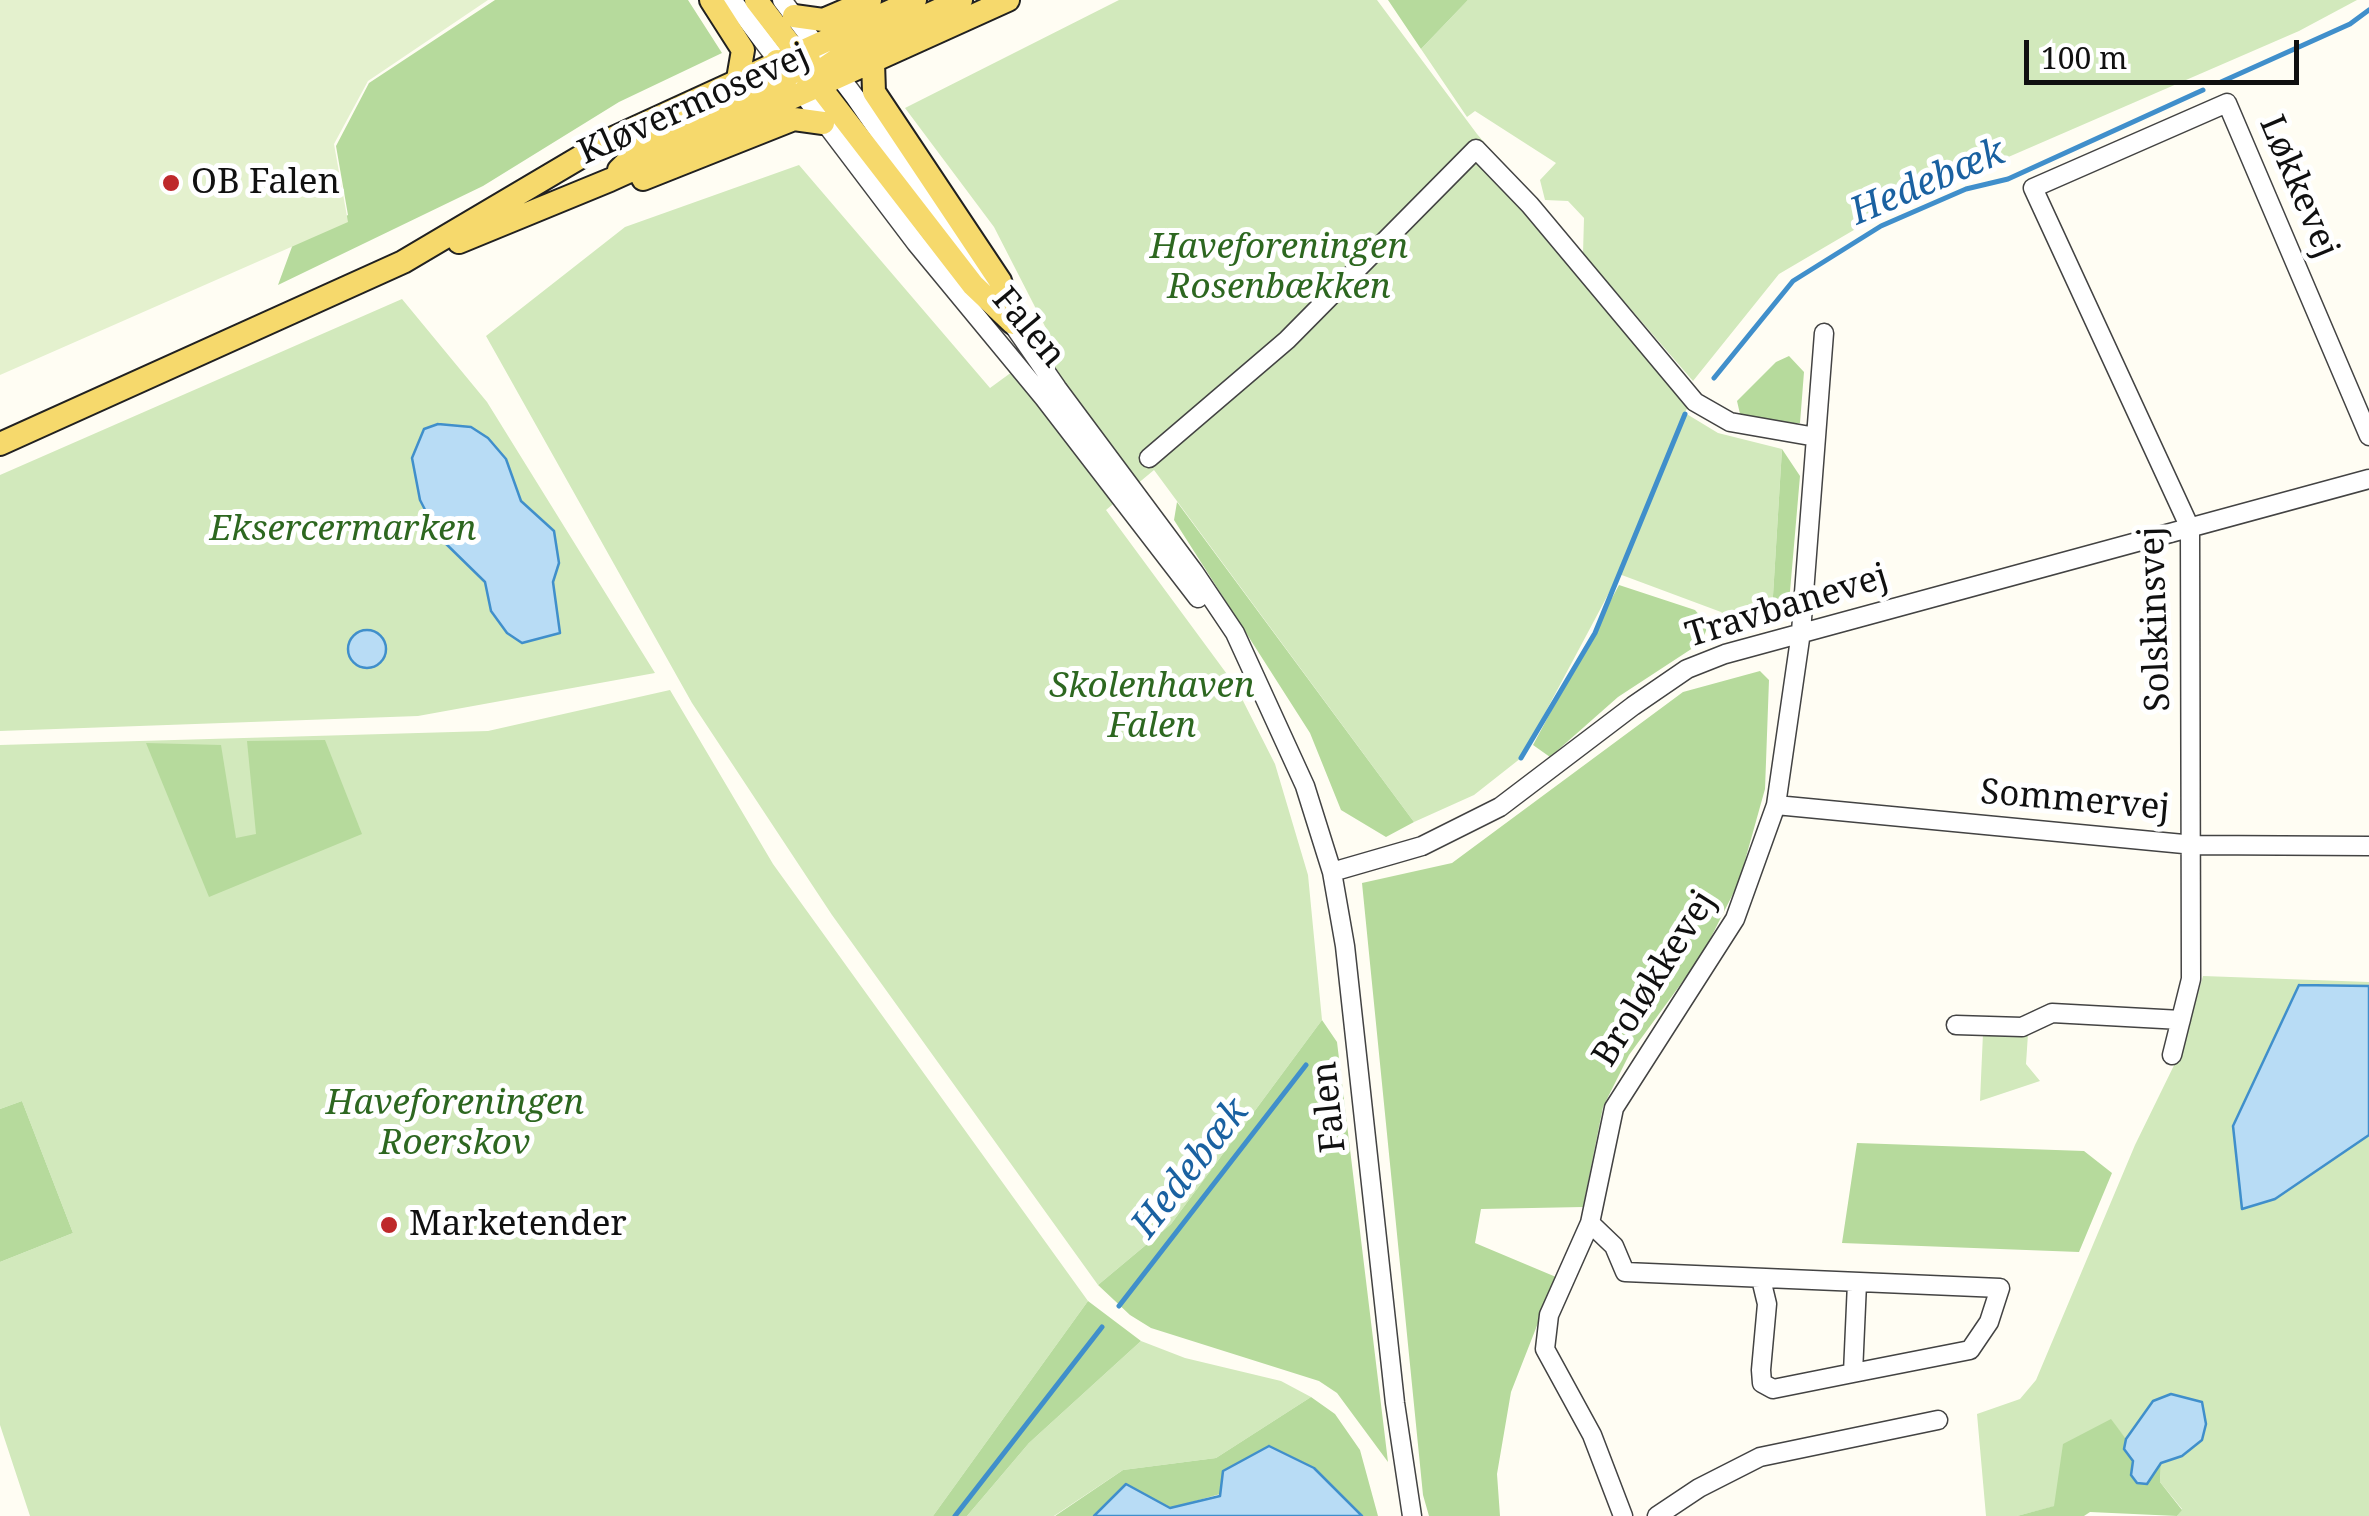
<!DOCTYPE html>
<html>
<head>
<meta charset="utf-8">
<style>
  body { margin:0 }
  #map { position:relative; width:2369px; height:1516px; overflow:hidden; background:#fffdf3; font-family:"Noto Serif",serif }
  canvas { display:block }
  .scale { position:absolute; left:2024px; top:40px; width:275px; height:45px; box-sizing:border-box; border:5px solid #101010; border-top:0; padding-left:12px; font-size:30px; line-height:35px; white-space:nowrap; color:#101010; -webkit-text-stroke:8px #fff; paint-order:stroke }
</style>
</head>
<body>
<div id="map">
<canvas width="2369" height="1516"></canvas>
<div class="scale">100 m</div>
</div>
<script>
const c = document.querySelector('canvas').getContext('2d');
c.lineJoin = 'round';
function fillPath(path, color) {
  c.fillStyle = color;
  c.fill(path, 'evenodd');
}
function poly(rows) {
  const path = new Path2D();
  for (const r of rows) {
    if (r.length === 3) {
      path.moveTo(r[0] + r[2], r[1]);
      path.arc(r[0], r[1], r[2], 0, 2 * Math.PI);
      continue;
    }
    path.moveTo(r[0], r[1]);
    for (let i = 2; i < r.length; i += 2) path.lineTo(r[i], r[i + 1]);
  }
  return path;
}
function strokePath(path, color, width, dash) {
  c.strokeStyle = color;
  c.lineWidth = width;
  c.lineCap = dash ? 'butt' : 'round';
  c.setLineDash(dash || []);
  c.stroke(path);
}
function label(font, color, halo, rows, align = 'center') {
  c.font = font + ' "Noto Serif",serif';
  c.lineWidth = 10;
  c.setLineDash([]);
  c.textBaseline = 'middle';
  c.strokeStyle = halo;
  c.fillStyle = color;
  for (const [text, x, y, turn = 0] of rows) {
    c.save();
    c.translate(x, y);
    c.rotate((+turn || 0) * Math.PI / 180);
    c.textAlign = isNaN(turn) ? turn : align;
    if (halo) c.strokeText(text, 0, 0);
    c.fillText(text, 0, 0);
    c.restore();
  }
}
const green = poly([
  [1119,0,1377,0,1477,134,1695,389,1685,413,1718,433,1782,449,1772,612,1755,625,1732,622,1721,612,1619,574,1521,758,1474,795,1414,822,1154,470,1106,510,1235,685,1275,764,1308,875,1322,1020,1171,1224,1098,1285,832,915,692,703,486,336,625,227,799,165,990,388,1053,342,994,227,905,108],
  [1468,0,2357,0,2299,31,1893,207,1779,274,1693,381,1583,254,1584,218,1568,201,1545,200,1540,180,1556,163,1475,111,1467,117,1421,49],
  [402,299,487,402,655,673,418,716,0,731,0,475],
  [670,690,773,864,1088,1301,933,1516,30,1516,0,1425,0,1262,73,1233,22,1101,0,1109,0,745,488,731],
  [2203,976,2369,982,2369,1516,2177,1516,2182,1509,2160,1482,2161,1463,2182,1456,2153,1401,2126,1439,2110,1420,2055,1506,2017,1516,1986,1516,1977,1414,2020,1399,2036,1380,2135,1145,2182,1049],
  [1983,1033,2028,1034,2026,1064,2040,1081,1980,1101],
  [1141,1341,1185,1358,1281,1381,1311,1397,1216,1458,1123,1470,1054,1516,967,1516,1029,1443]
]);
const forest = poly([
  [495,0,688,0,722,53,619,102,483,186,278,285,293,244,348,215,336,146,369,83],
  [1388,0,1468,0,1421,49],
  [1789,356,1804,372,1800,423,1782,425,1740,414,1737,401,1776,362],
  [1782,449,1800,476,1789,603,1772,612],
  [1177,502,1414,822,1386,837,1341,810,1310,733,1174,520],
  [1619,585,1695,610,1708,625,1702,642,1618,697,1550,757,1533,745],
  [1760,671,1769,680,1765,789,1739,882,1702,955,1629,1055,1603,1107,1583,1207,1481,1209,1475,1243,1556,1277,1511,1392,1497,1474,1500,1516,1429,1516,1423,1495,1362,883,1452,863,1683,692],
  [325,740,362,834,209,897,146,743,221,745,236,838,256,834,247,741],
  [1322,1020,1337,1042,1388,1462,1337,1393,1319,1381,1151,1328,1130,1315,1098,1285,1171,1224],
  [22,1101,73,1233,0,1262,0,1109],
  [1857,1143,2084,1151,2112,1173,2079,1252,1842,1243],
  [1088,1301,1141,1341,1029,1443,967,1516,933,1516],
  [1311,1397,1335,1414,1360,1450,1378,1516,1362,1516,1314,1468,1170,1508,1126,1484,1094,1516,1055,1516,1123,1470,1216,1458],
  [2111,1419,2126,1439,2124,1449,2133,1461,2131,1475,2137,1482,2147,1484,2161,1463,2160,1482,2182,1510,2177,1516,2090,1512,2084,1516,2017,1516,2054,1506,2063,1444]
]);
const pitch = poly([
  [0,0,488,0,368,81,334,144,348,222,0,375]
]);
const water = poly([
  [438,424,471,427,488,438,506,459,521,501,554,531,559,563,553,582,560,633,522,643,507,633,491,611,485,582,439,537,420,500,412,458,424,429,438,424],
  [367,649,19],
  [2299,985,2369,986,2369,1135,2275,1199,2242,1209,2233,1126,2299,985],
  [2171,1394,2202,1402,2206,1424,2202,1440,2182,1456,2161,1463,2147,1484,2137,1483,2131,1475,2133,1461,2124,1449,2126,1439,2153,1401,2171,1394],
  [1269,1446,1314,1468,1362,1516,1094,1516,1126,1484,1170,1508,1220,1496,1223,1471,1269,1446]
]);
const stream = poly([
  [2221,82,2350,24,2369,10],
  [1714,378,1793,281,1881,226,1966,189,2008,179,2203,90],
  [1521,758,1595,633,1685,414],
  [1119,1306,1306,1065],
  [955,1516,1102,1327]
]);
const minor = poly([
  [732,0,916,243,1044,398,1198,598],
  [782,0,855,97,1057,388,1194,572,1235,633,1305,786,1332,872,1345,946,1395,1403,1412,1516],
  [1149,458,1287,340,1476,149,1530,205,1695,402,1730,422,1816,437],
  [1776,805,2194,845,2369,846],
  [1332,872,1422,846,1500,807,1633,706,1687,669,1725,654,2369,479],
  [1956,1025,2022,1027,2052,1013,2181,1020],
  [2172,1055,2191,979,2190,528,2033,188,2227,103,2369,436],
  [1590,1223,1614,1246,1625,1272,2000,1288,1989,1322,1970,1350,1853,1373],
  [1761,1279,1767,1304,1761,1370,1762,1383,1773,1389,1853,1373,1857,1283],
  [1623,1516,1592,1435,1545,1349,1549,1315,1590,1223,1614,1108,1735,919,1776,805,1801,632,1824,333],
  [1657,1516,1699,1488,1760,1457,1938,1420]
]);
const major = poly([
  [711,0,743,50,738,79],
  [756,0,796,52,809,60],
  [794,16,823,20,870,0],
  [777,61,797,68,820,87,973,285,1013,323],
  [873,62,874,92,1000,281,1012,319],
  [804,92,823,69,851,50,961,0],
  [619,170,646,143,788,76,803,59],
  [643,179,794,119,823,123],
  [459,242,610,180,1008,0],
  [0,444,403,262,611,139,915,0]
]);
const markers = [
  [171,183,10,"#be292b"],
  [389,1225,10,"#be292b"]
];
const streetNames = [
  ["Kløvermosevej",694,105,-24],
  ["Løkkevej",2298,187,67],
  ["Falen",1028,328,50],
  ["Travbanevej",1787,607,-17],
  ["Solskinsvej",2156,619,-92],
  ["Sommervej",2075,801,5],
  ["Broløkkevej",1655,979,-58],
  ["Falen",1330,1107,-96]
];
const poiNames = [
  ["OB Falen",191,183],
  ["Marketender",409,1225]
];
const parkNames = [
  ["Haveforeningen",1279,248],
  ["Rosenbækken",1279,288],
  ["Eksercermarken",343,530],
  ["Skolenhaven",1152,687],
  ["Falen",1152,727],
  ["Haveforeningen",455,1104],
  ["Roerskov",455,1144]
];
const waterNames = [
  ["Hedebæk",1928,183,-23],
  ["Hedebæk",1191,1169,-52]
];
fillPath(green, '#d2e9bc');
fillPath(forest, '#b6da9c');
fillPath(pitch, '#e4f1ce');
fillPath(water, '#b8dcf5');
strokePath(water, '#408fcb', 2.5);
strokePath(stream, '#408fcb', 5);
strokePath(minor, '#434343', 21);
strokePath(major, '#212121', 26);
strokePath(minor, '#fff', 18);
strokePath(major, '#f6d96c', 22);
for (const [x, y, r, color] of markers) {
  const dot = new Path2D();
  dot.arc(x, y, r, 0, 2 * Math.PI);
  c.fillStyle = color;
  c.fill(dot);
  strokePath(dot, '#fff', 4);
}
label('35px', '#101010', '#fff', streetNames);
label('35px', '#101010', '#fff', poiNames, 'left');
label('italic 35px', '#2d6720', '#fff', parkNames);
label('italic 38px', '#1a61a1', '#fff', waterNames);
</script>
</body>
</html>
